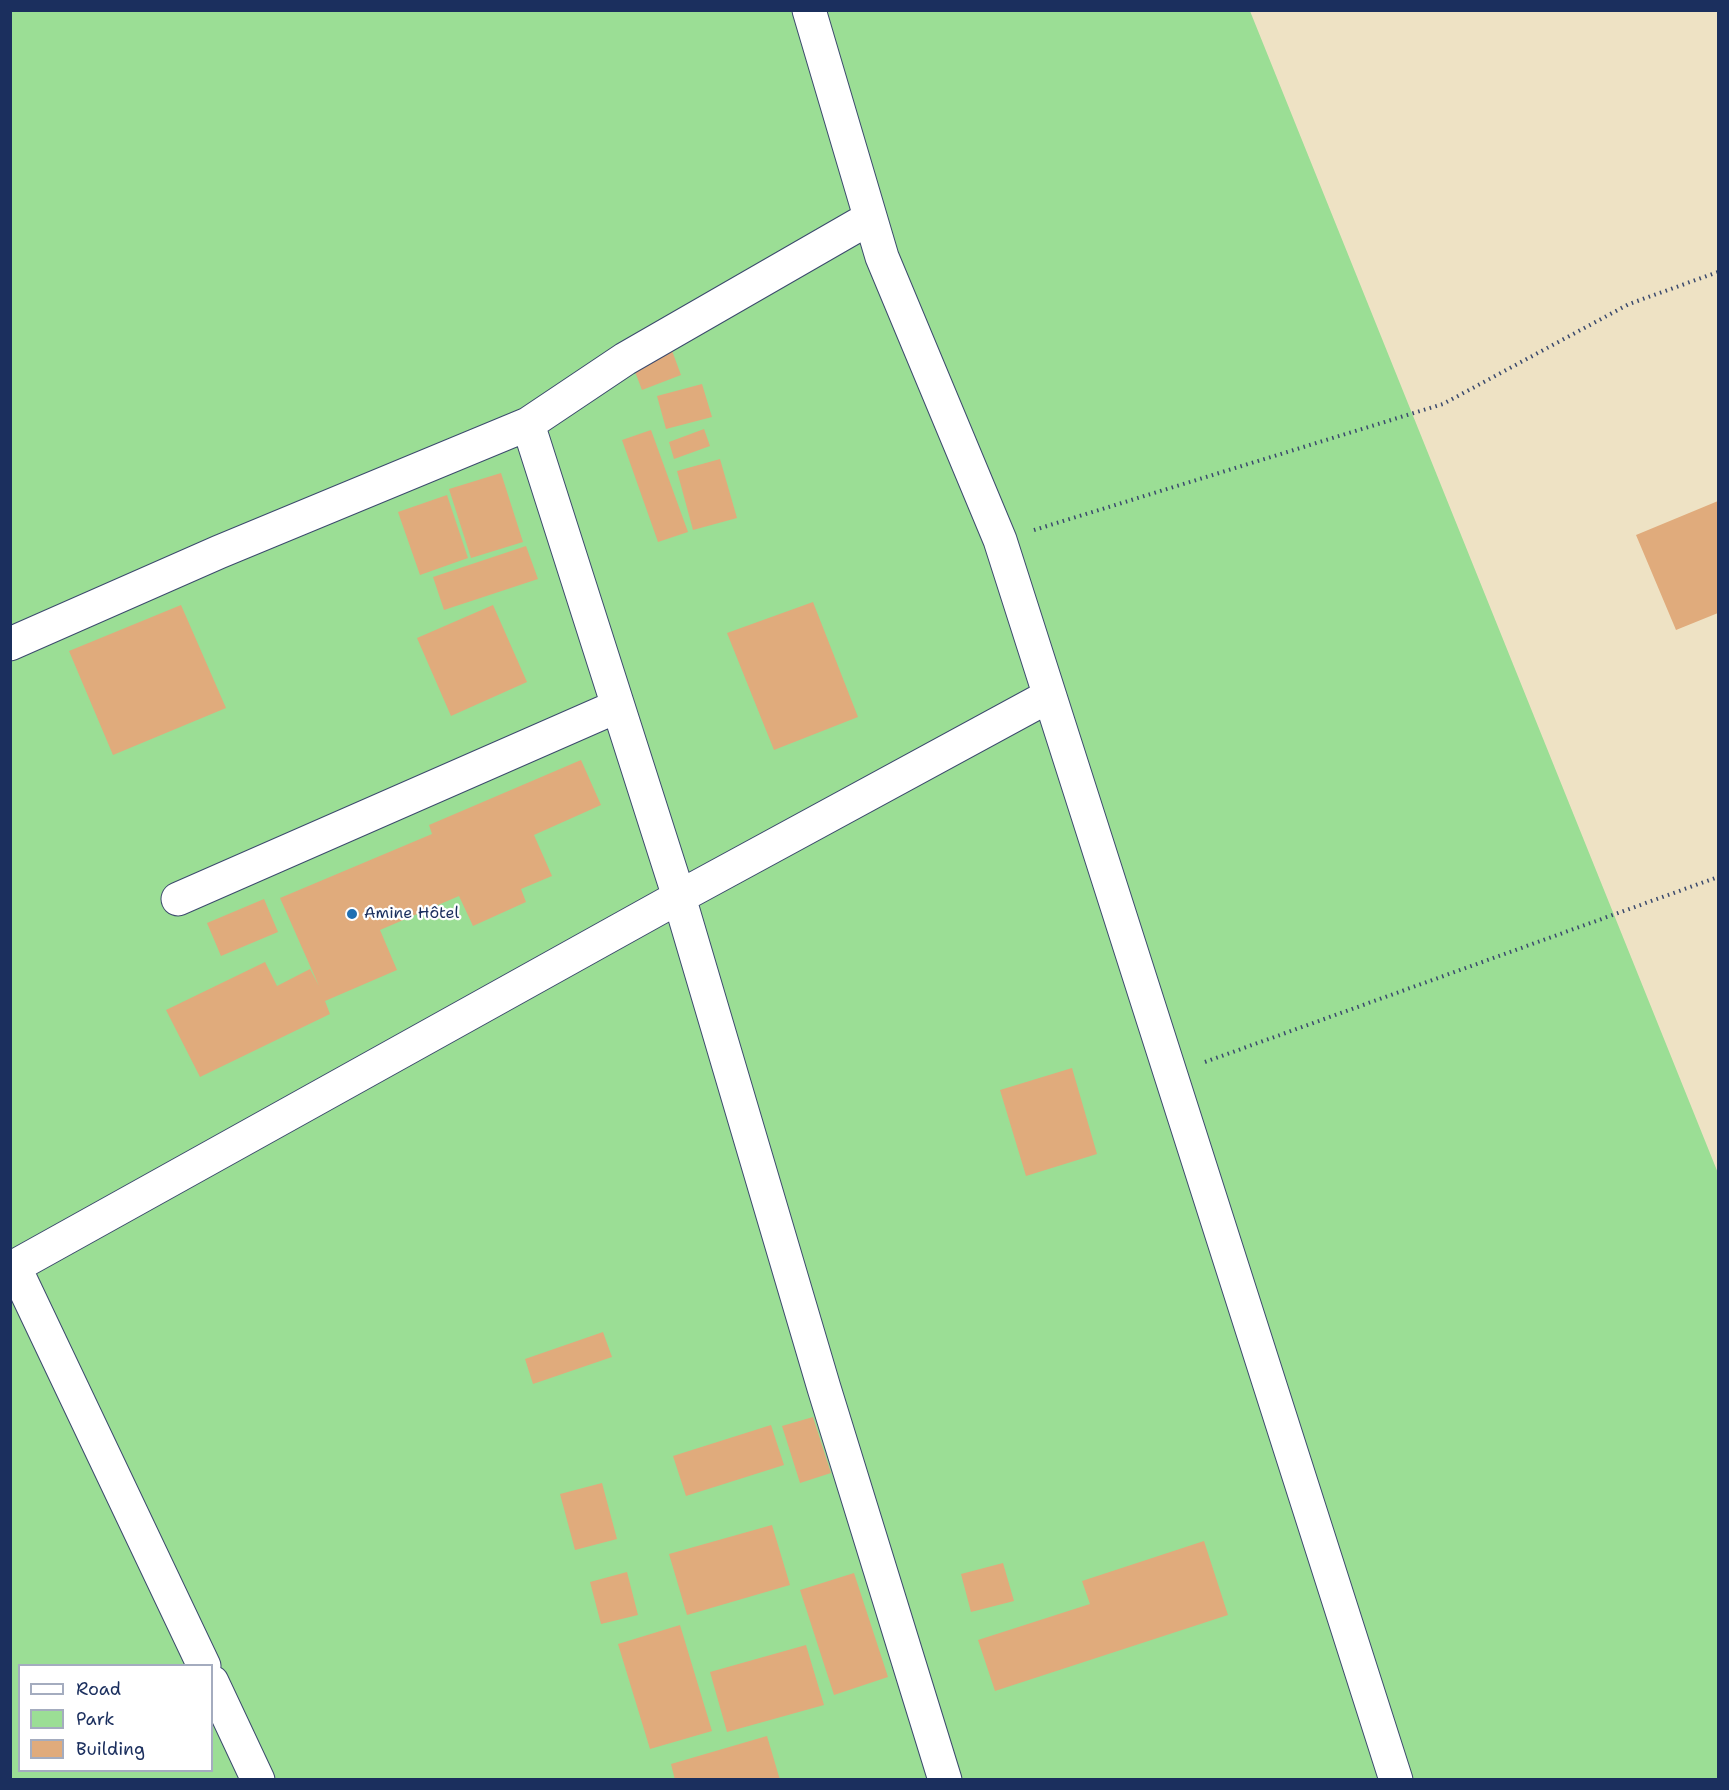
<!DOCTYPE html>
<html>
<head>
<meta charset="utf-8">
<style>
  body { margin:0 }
  #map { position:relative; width:1729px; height:1790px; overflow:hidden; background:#eee2c4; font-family:"Shantell Sans",sans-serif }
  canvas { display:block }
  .frame { position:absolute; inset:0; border:12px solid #1b2f5e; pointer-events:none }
  .legend { position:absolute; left:18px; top:1664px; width:195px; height:108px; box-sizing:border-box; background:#fff; border:2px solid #a4acbf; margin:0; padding:8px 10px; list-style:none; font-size:18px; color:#1b2f5e }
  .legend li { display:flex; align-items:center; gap:12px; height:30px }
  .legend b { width:30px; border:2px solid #a4acbf }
</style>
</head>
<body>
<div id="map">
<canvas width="1729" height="1790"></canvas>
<div class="frame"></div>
<ul class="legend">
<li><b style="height:8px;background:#fff"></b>Road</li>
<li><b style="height:16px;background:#9bde95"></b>Park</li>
<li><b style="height:16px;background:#e0ab7c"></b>Building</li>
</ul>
</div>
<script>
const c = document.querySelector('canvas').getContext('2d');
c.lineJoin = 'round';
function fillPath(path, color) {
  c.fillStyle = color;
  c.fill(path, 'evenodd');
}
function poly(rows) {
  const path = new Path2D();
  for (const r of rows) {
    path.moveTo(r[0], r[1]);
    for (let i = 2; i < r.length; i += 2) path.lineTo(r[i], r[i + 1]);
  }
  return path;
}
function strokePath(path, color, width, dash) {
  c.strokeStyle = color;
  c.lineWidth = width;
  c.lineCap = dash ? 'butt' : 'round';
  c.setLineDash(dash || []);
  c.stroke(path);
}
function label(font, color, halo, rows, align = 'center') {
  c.font = font + ' "Shantell Sans",sans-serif';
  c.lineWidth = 4.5;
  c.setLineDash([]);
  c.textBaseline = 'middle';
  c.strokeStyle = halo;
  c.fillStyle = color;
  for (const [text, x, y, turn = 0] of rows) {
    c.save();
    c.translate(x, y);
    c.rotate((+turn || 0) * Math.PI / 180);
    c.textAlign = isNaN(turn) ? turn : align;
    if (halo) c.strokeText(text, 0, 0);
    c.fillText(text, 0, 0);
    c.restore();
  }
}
const green = poly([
  [11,11,1250,11,1718,1173,1718,1779,11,1780],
  [20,1666,212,1666,212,1770,20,1770]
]);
const building = poly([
  [671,348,681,375,642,390,632,364],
  [702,384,712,417,666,429,657,396],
  [704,429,710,446,674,459,669,442],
  [651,430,688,532,658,542,622,440],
  [720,459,737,518,693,530,677,471],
  [501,473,523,542,471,558,449,489],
  [447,495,468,558,420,575,398,512],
  [1718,501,1718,613,1676,630,1636,535],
  [526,546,538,579,444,610,433,577],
  [813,602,858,717,774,750,727,633],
  [181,605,226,708,113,755,69,651],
  [493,605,527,682,451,716,417,638],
  [581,760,601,805,534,835,552,876,521,889,526,902,473,926,459,896,380,930,397,970,325,1001,330,1014,200,1077,166,1010,265,962,277,986,310,969,319,986,280,898,432,834,429,825],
  [264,899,278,932,221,956,207,923],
  [1072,1068,1097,1154,1026,1176,1000,1090],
  [603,1332,612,1357,533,1384,525,1359],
  [813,1417,831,1473,800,1483,782,1426],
  [771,1425,784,1465,686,1496,673,1456],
  [602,1483,617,1539,575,1550,560,1494],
  [772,1525,790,1585,687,1615,669,1554],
  [1204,1541,1228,1615,995,1691,978,1640,1090,1604,1082,1581],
  [1003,1563,1014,1601,971,1612,961,1574],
  [627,1572,638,1615,601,1624,590,1582],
  [854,1573,888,1677,834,1695,800,1590],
  [680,1625,712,1731,650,1749,618,1644],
  [806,1645,824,1705,727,1732,710,1672],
  [767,1736,780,1780,675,1780,671,1764]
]);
const path = poly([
  [1034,530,1443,404,1629,304,1718,272],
  [1205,1062,1718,877]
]);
const street = poly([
  [809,10,882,257,1000,540,1396,1780],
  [528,424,679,897,824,1388,945,1780],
  [10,644,219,552,528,424,625,359,870,218],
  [178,899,618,706],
  [15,1268,204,1666],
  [10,1269,679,897,1049,696],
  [212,1682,258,1780]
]);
const markers = [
  [352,914,6,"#1f6fb2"]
];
const poiNames = [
  ["Amine Hôtel",364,914]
];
fillPath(green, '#9bde95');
fillPath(building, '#e0ab7c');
strokePath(street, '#3b4a6d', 35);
strokePath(path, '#3b4a6d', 4, [1.5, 4.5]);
strokePath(street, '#fff', 33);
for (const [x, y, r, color] of markers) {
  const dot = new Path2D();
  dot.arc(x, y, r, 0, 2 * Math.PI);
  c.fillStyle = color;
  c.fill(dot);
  strokePath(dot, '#fff', 2);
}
label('16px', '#1b2f5e', '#fff', poiNames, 'left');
</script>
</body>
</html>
